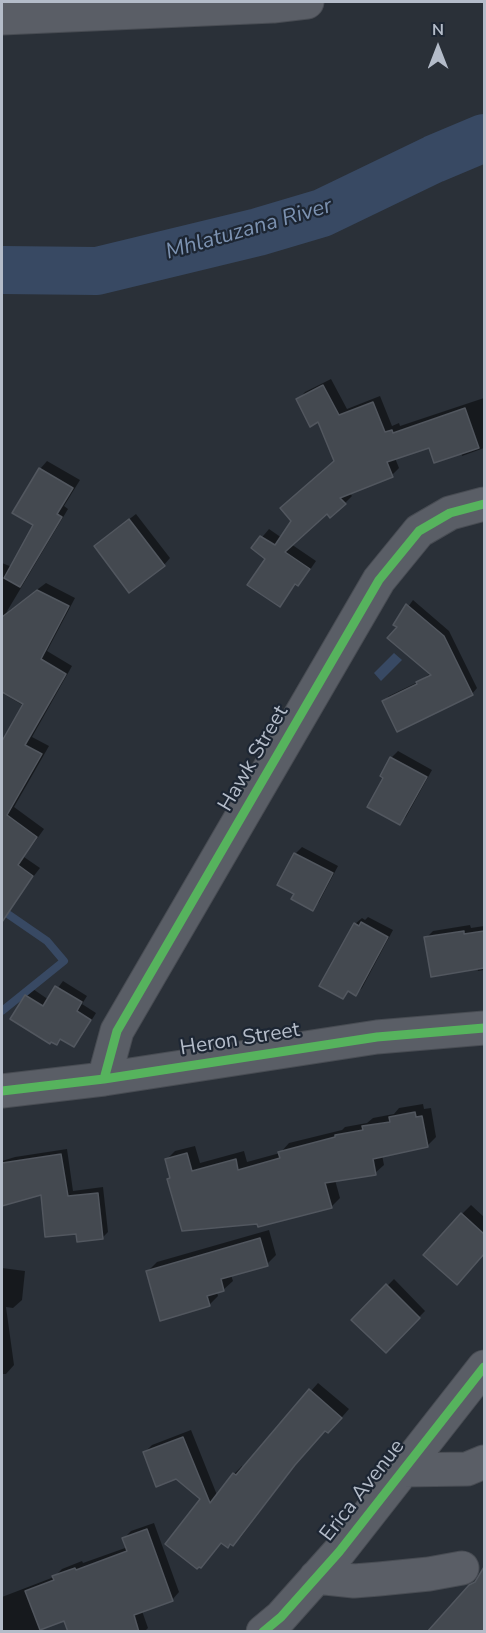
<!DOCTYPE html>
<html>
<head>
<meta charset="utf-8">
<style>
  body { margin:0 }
  #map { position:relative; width:486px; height:1633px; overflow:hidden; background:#2a3038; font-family:"Nunito Sans",sans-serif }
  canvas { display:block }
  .frame { position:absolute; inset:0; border:3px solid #b4bcc9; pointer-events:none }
  .north { position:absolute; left:408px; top:18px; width:60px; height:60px; -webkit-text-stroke:4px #1d2633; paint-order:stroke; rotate:0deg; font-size:16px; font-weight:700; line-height:24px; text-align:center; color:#b4bcc9 }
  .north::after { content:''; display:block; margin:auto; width:21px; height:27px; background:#b4bcc9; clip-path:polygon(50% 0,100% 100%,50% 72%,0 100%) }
</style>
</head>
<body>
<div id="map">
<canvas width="486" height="1633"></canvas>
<div class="frame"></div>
<div class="north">N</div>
</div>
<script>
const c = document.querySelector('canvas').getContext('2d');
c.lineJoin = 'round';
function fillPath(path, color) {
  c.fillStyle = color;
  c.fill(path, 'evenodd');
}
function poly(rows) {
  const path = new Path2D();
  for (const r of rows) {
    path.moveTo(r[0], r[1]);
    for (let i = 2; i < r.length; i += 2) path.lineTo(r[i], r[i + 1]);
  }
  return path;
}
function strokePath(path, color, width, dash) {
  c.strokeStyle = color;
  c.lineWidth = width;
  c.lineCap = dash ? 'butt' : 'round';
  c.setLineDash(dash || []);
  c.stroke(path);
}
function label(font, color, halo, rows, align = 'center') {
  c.font = font + ' "Nunito Sans",sans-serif';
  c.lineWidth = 4.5;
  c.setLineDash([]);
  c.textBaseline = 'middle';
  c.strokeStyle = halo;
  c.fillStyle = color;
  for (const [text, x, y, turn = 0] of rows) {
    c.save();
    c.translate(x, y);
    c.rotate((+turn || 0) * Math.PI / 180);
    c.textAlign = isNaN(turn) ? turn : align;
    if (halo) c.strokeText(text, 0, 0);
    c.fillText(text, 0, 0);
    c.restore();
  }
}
const water = poly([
  [394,653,402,660,381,681,374,673]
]);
const shadow = poly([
  [331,379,347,409,380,396,392,426,399,423,400,426,484,398,484,448,462,456,461,452,430,446,395,458,399,468,392,475,349,492,352,496,345,503,327,512,291,544,316,561,305,577,297,583,280,605,267,559,253,548,269,529,282,538,335,460,319,420,298,400,305,392],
  [47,461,80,480,64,506,68,509,6,613,46,583,75,598,47,651,72,666,32,737,49,746,14,807,44,829,24,857,40,868,13,903,2,896,2,741,3,742,24,706,2,693,2,563,12,567,35,524,40,469],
  [136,514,170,558,164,565,102,540],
  [413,600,449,631,477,688,472,694,384,701,389,696,418,682,431,673,399,627,395,625],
  [398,751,432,770,406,817,400,823,385,778,381,776,391,758],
  [302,847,338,866,319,902,312,909,296,893,295,854],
  [368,917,393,930,362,988,356,994,349,991,343,997,355,924,362,918,365,920],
  [470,925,471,928,484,926,484,970,478,971,477,968,426,938,433,931],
  [63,981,87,996,82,1004,96,1013,80,1039,74,1045,62,1038,56,1043,26,996,33,989,49,1000],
  [423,1104,424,1109,431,1108,436,1137,427,1146,382,1155,384,1165,375,1173,335,1180,340,1198,331,1207,258,1222,172,1177,167,1159,175,1151,195,1146,200,1163,244,1151,247,1162,280,1153,289,1143,342,1130,345,1127,367,1123,373,1118,394,1114,399,1108],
  [67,1149,73,1191,103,1187,108,1232,102,1238,77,1232,42,1193,2,1205,2,1161,15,1157],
  [471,1205,484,1217,484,1253,466,1274,462,1214],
  [269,1230,276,1255,267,1264,231,1275,233,1281,223,1290,217,1292,218,1296,209,1305,147,1272,157,1262],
  [2,1268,25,1271,22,1300,13,1308,6,1307,14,1365,6,1374,2,1374],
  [394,1279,425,1311,386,1351,354,1320],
  [318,1383,349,1409,336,1424,326,1429,302,1456,241,1537,233,1544,222,1542,201,1566,203,1499,144,1453,152,1445,191,1430,217,1495,234,1474,242,1466,244,1468],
  [154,1523,179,1592,172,1600,142,1611,148,1628,144,1632,114,1632,65,1619,34,1632,2,1632,2,1597,54,1577,62,1569,82,1561,83,1563,128,1547,124,1538,131,1531],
  [484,1572,484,1628,481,1632,429,1632]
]);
const stream = poly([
  [2,910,47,941,64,961,2,1011]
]);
const river = poly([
  [2,270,97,271,258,232,322,213,434,159,484,138]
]);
const building = poly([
  [323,385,339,415,373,402,385,432,392,430,393,433,465,408,479,448,434,463,429,448,387,462,393,477,340,498,346,504,330,518,327,514,285,552,310,569,298,586,295,584,280,607,247,585,265,559,251,548,260,536,275,545,291,521,280,508,334,461,318,422,310,427,296,399,323,385],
  [39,468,73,488,57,514,62,517,20,587,4,578,33,525,12,513,39,468],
  [129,519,165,566,129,593,94,546,129,519],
  [37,590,69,606,41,659,66,674,25,745,42,754,7,815,37,837,18,865,33,876,2,922,2,741,23,704,2,692,2,617,37,590],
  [406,604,444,636,473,695,397,732,382,701,417,684,416,682,431,675,387,638,397,627,393,625,406,604],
  [390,757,427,777,400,825,367,807,383,778,380,776,390,757],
  [294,853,333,873,313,911,291,899,294,894,277,885,294,853],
  [361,922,388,937,356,996,348,991,343,999,319,986,354,923,359,926,361,922],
  [464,931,464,934,484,931,484,968,431,977,424,937,464,931],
  [55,986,82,1002,77,1011,91,1020,74,1047,60,1039,57,1045,51,1042,50,1044,10,1019,25,995,43,1006,55,986],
  [415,1112,416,1117,422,1116,428,1147,373,1159,376,1175,325,1183,332,1208,258,1227,257,1224,182,1231,167,1179,170,1178,165,1159,187,1153,192,1171,236,1159,238,1170,280,1158,278,1152,335,1137,335,1135,363,1130,362,1126,390,1122,389,1117,415,1112],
  [61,1154,68,1196,98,1193,103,1239,77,1242,76,1234,45,1237,41,1195,2,1206,2,1163,61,1154],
  [461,1213,484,1234,484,1254,457,1285,423,1255,461,1213],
  [260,1238,268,1266,221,1279,224,1291,207,1296,210,1306,160,1321,146,1271,260,1238],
  [386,1284,420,1318,386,1353,351,1320,386,1284],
  [309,1389,342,1418,328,1433,325,1431,295,1465,233,1546,230,1544,228,1548,221,1543,201,1568,199,1567,197,1569,165,1544,200,1499,176,1479,156,1487,143,1452,183,1437,210,1503,233,1473,236,1475,309,1389],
  [147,1529,173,1601,134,1615,139,1632,68,1632,64,1621,40,1630,25,1591,54,1580,52,1576,75,1568,76,1570,127,1551,122,1538,147,1529],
  [484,1567,484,1632,427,1632,469,1585,475,1582,484,1567]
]);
const minor = poly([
  [2,18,273,6,307,2],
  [104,1079,117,1031,379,580,419,531,450,513,484,504],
  [2,1091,104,1079,377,1037,484,1028],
  [403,1470,467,1469,484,1462],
  [316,1577,354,1581,379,1579,429,1574,462,1568],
  [263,1632,281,1617,339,1552,484,1367]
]);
const cycleway = poly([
  [104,1079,117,1031,379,580,419,531,450,513,484,504],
  [2,1091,104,1079,377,1037,484,1028],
  [263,1632,281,1617,339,1552,484,1367]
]);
const streetNames = [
  ["Hawk Street",254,759,-60],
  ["Heron Street",240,1040,-9],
  ["Erica Avenue",363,1491,-52]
];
const waterNames = [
  ["Mhlatuzana River",249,230,-16]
];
fillPath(water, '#384963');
fillPath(shadow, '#0007');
strokePath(stream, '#384963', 8);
strokePath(river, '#384963', 48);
fillPath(building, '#444950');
strokePath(building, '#52575f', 1.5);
strokePath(minor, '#484c53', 35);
strokePath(minor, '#5a5e66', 33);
strokePath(cycleway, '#56b35d', 9);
label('21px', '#b4bcc9', '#1d2633', streetNames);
label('italic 22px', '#7c92b1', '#1d2633', waterNames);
</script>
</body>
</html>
